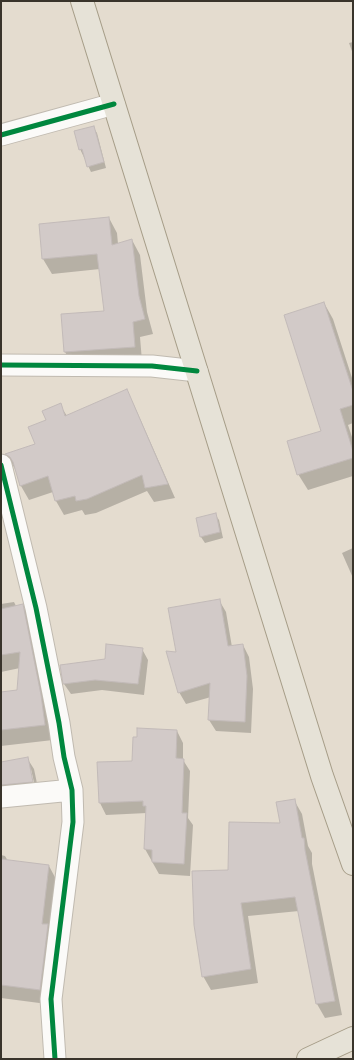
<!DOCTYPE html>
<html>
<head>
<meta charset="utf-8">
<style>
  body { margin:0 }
  #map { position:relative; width:354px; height:1060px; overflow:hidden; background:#e4dccf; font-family:Georgia,serif }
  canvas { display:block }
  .frame { position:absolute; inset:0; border:2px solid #39342b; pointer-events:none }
</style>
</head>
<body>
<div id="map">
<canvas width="354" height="1060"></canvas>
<div class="frame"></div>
</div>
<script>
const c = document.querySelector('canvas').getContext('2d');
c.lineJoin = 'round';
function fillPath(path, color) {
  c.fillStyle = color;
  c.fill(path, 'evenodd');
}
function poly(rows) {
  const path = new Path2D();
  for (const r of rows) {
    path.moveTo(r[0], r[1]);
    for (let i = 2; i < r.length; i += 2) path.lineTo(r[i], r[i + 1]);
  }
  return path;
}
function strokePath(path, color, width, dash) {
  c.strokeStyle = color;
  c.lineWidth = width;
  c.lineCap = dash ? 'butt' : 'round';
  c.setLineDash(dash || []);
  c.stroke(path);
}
const shadow = poly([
  [353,42,353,54,349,43],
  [93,127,97,133,106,168,91,172,80,149],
  [109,218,117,233,118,244,132,240,140,255,147,312,153,334,140,337,142,361,73,367,65,352,105,312,100,269,52,274,43,259,40,225],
  [324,303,333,319,353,381,353,423,348,425,353,440,353,476,308,490,298,474,323,431],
  [126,390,134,405,175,498,154,502,147,491,96,513,85,515,82,510,64,515,56,501,53,492,29,500,21,486,15,469,7,455,36,445,47,421,60,405,67,416],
  [215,514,219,520,223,538,205,543,201,537],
  [353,548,353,578,342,553],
  [219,600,226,612,232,647,243,645,249,657,253,689,251,733,216,731,209,720,211,697,186,704,179,692,177,653],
  [14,602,16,606,22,605,31,620,53,740,1,746,1,693,18,691,20,668,1,672,1,604],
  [142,649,148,660,144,695,102,690,71,694,64,684,61,666,105,660],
  [177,731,183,743,183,760,190,771,188,818,193,825,190,876,159,874,145,849,147,813,106,815,100,803,98,763,133,762],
  [27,758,34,769,39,793,1,799,1,763],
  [29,769,31,769,35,787,33,787],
  [294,800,302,814,308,846,312,853,312,864,342,1015,325,1018,317,1004,299,911,248,916,258,983,211,990,203,976,229,871,281,824],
  [1,855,5,856,8,861,49,866,57,881,47,1004,1,998]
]);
const building = poly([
  [94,126,104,162,87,167,82,149,79,150,74,131,94,126],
  [109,217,112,245,132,239,139,296,145,319,133,322,135,347,64,352,61,314,104,311,97,254,42,259,39,224,109,217],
  [324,302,353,391,353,405,340,409,353,451,353,458,297,475,287,441,321,431,284,315,324,302],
  [127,389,168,484,145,488,142,475,87,499,76,501,75,496,55,501,48,476,20,486,13,462,10,457,5,454,35,444,28,427,46,420,42,411,61,403,65,416,127,389],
  [216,513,220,532,200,537,196,518,216,513],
  [220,599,228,646,243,644,247,676,245,722,208,720,210,683,178,693,166,651,176,652,168,608,220,599],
  [23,604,41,695,45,725,1,730,1,692,17,690,20,652,1,655,1,609,23,604],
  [106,644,143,648,138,684,95,680,63,684,60,665,105,659,106,644],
  [137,728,177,730,176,758,184,759,182,813,187,813,184,864,152,862,152,850,144,849,146,806,143,806,143,801,99,803,97,762,132,761,133,737,137,737,137,728],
  [28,757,33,782,1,785,1,762,28,757],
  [295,799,302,838,304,838,305,850,335,1001,316,1004,295,897,241,903,251,969,202,977,194,925,192,871,228,870,229,822,280,823,276,802,295,799],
  [1,859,49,865,42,924,48,924,40,990,1,985,1,859]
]);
const minor = poly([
  [1,135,114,104],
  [1,365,152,366,197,371],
  [1,465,36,608,59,723,64,757,72,790,73,822,51,999,55,1059],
  [1,797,72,790]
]);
const major = poly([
  [82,1,322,776,353,864],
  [308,1059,353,1038]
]);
const cycleway = poly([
  [1,135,114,104],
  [1,365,152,366,197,371],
  [1,465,36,608,59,723,64,757,72,790,73,822,51,999,55,1059]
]);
fillPath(shadow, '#0003');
fillPath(building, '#d2cac8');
strokePath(building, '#c2bab8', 1);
strokePath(minor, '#c0bab0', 23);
strokePath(major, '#a69d88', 24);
strokePath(minor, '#fbfaf8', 21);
strokePath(major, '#e6e2d7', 22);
strokePath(cycleway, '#00873e', 5);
</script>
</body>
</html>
